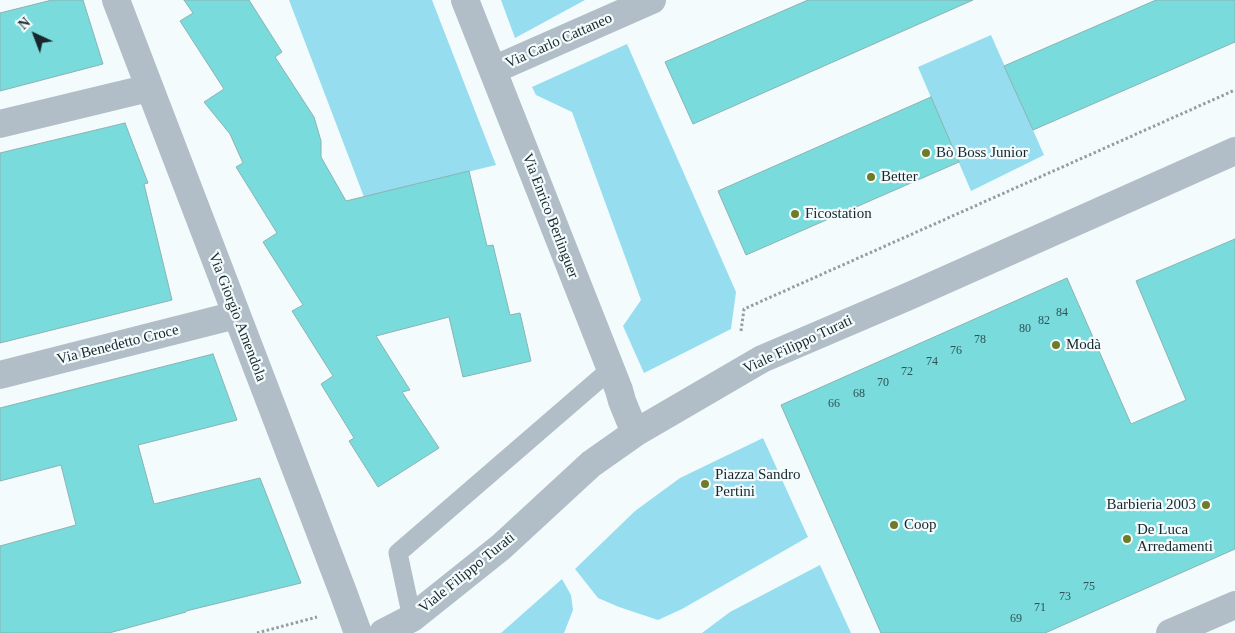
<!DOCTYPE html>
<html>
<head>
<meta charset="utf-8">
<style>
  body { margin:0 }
  #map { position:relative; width:1235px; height:633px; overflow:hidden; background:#f3fbfd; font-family:Georgia,serif }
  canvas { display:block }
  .north { position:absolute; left:10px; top:10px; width:50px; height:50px; -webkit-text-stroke:4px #f3fbfd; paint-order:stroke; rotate:317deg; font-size:14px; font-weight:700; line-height:20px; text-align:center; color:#18272b }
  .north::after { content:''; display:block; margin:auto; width:18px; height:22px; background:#18272b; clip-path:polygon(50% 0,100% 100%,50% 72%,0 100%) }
</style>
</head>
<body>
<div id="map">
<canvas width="1235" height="633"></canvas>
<div class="north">N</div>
</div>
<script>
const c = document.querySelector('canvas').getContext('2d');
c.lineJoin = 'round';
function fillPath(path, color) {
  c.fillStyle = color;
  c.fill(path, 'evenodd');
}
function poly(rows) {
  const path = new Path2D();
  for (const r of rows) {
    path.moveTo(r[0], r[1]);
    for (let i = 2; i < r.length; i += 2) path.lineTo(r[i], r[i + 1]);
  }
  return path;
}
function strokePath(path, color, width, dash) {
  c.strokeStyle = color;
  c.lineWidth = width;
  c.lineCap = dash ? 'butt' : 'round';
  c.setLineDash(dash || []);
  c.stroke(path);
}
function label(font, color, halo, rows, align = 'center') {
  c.font = font + ' Georgia,serif';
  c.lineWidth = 4.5;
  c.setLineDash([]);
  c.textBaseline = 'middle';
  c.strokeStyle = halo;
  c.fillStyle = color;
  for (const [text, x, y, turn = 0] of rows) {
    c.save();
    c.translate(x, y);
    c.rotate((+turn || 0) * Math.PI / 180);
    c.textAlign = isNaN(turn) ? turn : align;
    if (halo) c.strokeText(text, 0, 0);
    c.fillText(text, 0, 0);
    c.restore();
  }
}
const green = poly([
  [289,0,432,0,496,165,364,197],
  [501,0,585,0,515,38],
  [991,35,1044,155,971,191,918,67],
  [627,44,736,292,731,329,644,373,623,326,641,300,572,112,536,95,532,87],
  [763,438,808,537,682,609,658,620,619,607,598,598,575,569,635,511,680,478],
  [820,565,851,633,702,633,730,612],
  [562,579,571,595,573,610,564,633,501,633]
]);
const building = poly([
  [52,0,83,0,103,64,0,91,0,13,52,0],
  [184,0,249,0,282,52,275,57,314,117,321,141,321,157,346,201,469,171,487,246,493,245,510,315,520,313,531,361,463,377,449,317,376,336,410,390,402,392,439,448,378,487,349,441,354,438,321,384,333,376,292,311,303,305,263,242,277,233,236,167,243,163,230,134,204,102,224,89,180,21,193,13,184,0],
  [808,0,973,0,693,124,665,62,808,0],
  [1156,0,1235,0,1235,42,1033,130,1004,66,1156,0],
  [931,97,959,162,746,255,718,191,931,97],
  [125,123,148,183,144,184,172,300,0,343,0,153,125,123],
  [1235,239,1235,549,1045,633,881,633,781,405,1067,278,1131,424,1186,400,1136,281,1235,239],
  [213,354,237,420,138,445,154,504,260,478,301,583,186,611,186,612,109,633,0,633,0,546,76,525,61,465,0,481,0,408,213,354]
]);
const path = poly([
  [741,331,744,309,1235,90],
  [257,633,317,617]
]);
const lane = poly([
  [412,618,398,553,611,369]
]);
const street = poly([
  [116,0,343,592,358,633],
  [465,0,619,390,622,401,635,433],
  [493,70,652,0],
  [0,124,149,88],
  [0,375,236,315],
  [383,633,412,618,501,547,591,464,635,433,762,359,907,297,1235,151],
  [1170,633,1235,605]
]);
const markers = [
  [926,153,5,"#6e7c29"],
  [871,177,5,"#6e7c29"],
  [795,214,5,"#6e7c29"],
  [1056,345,5,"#6e7c29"],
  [705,484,5,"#6e7c29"],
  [1206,505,5,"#6e7c29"],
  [894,525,5,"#6e7c29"],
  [1127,539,5,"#6e7c29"]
];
const numberNames = [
  ["84",1062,313],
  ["82",1044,321],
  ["80",1025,329],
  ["78",980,340],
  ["76",956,351],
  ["74",932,362],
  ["72",907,372],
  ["70",883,383],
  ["68",859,394],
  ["66",834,404],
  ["75",1089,587],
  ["73",1065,597],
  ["71",1040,608],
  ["69",1016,619]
];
const streetNames = [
  ["Via Carlo Cattaneo",559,41,-24],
  ["Via Enrico Berlinguer",550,216,69],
  ["Via Giorgio Amendola",237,317,69],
  ["Via Benedetto Croce",118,345,-14],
  ["Viale Filippo Turati",798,345,-25],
  ["Viale Filippo Turati",467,573,-39]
];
const poiNames = [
  ["Bò Boss Junior",936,153],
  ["Better",881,177],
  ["Ficostation",805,214],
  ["Modà",1066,345],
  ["Piazza Sandro",715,475],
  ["Pertini",715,492],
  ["Barbieria 2003",1196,505,"right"],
  ["Coop",904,525],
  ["De Luca",1137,530],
  ["Arredamenti",1137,547]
];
fillPath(green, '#96ddef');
fillPath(building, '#79dbdc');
strokePath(building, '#8ab3b3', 1);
strokePath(path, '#939ea1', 3, [2.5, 2.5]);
strokePath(lane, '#b1bec7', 19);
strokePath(street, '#b1bec7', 28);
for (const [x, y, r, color] of markers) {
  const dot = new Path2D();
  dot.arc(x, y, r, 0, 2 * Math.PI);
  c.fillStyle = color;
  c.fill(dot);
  strokePath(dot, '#f3fbfd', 2);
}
label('12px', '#305457', null, numberNames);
label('15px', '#18272b', '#f3fbfd', streetNames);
label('15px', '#18272b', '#f3fbfd', poiNames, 'left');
</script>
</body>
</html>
